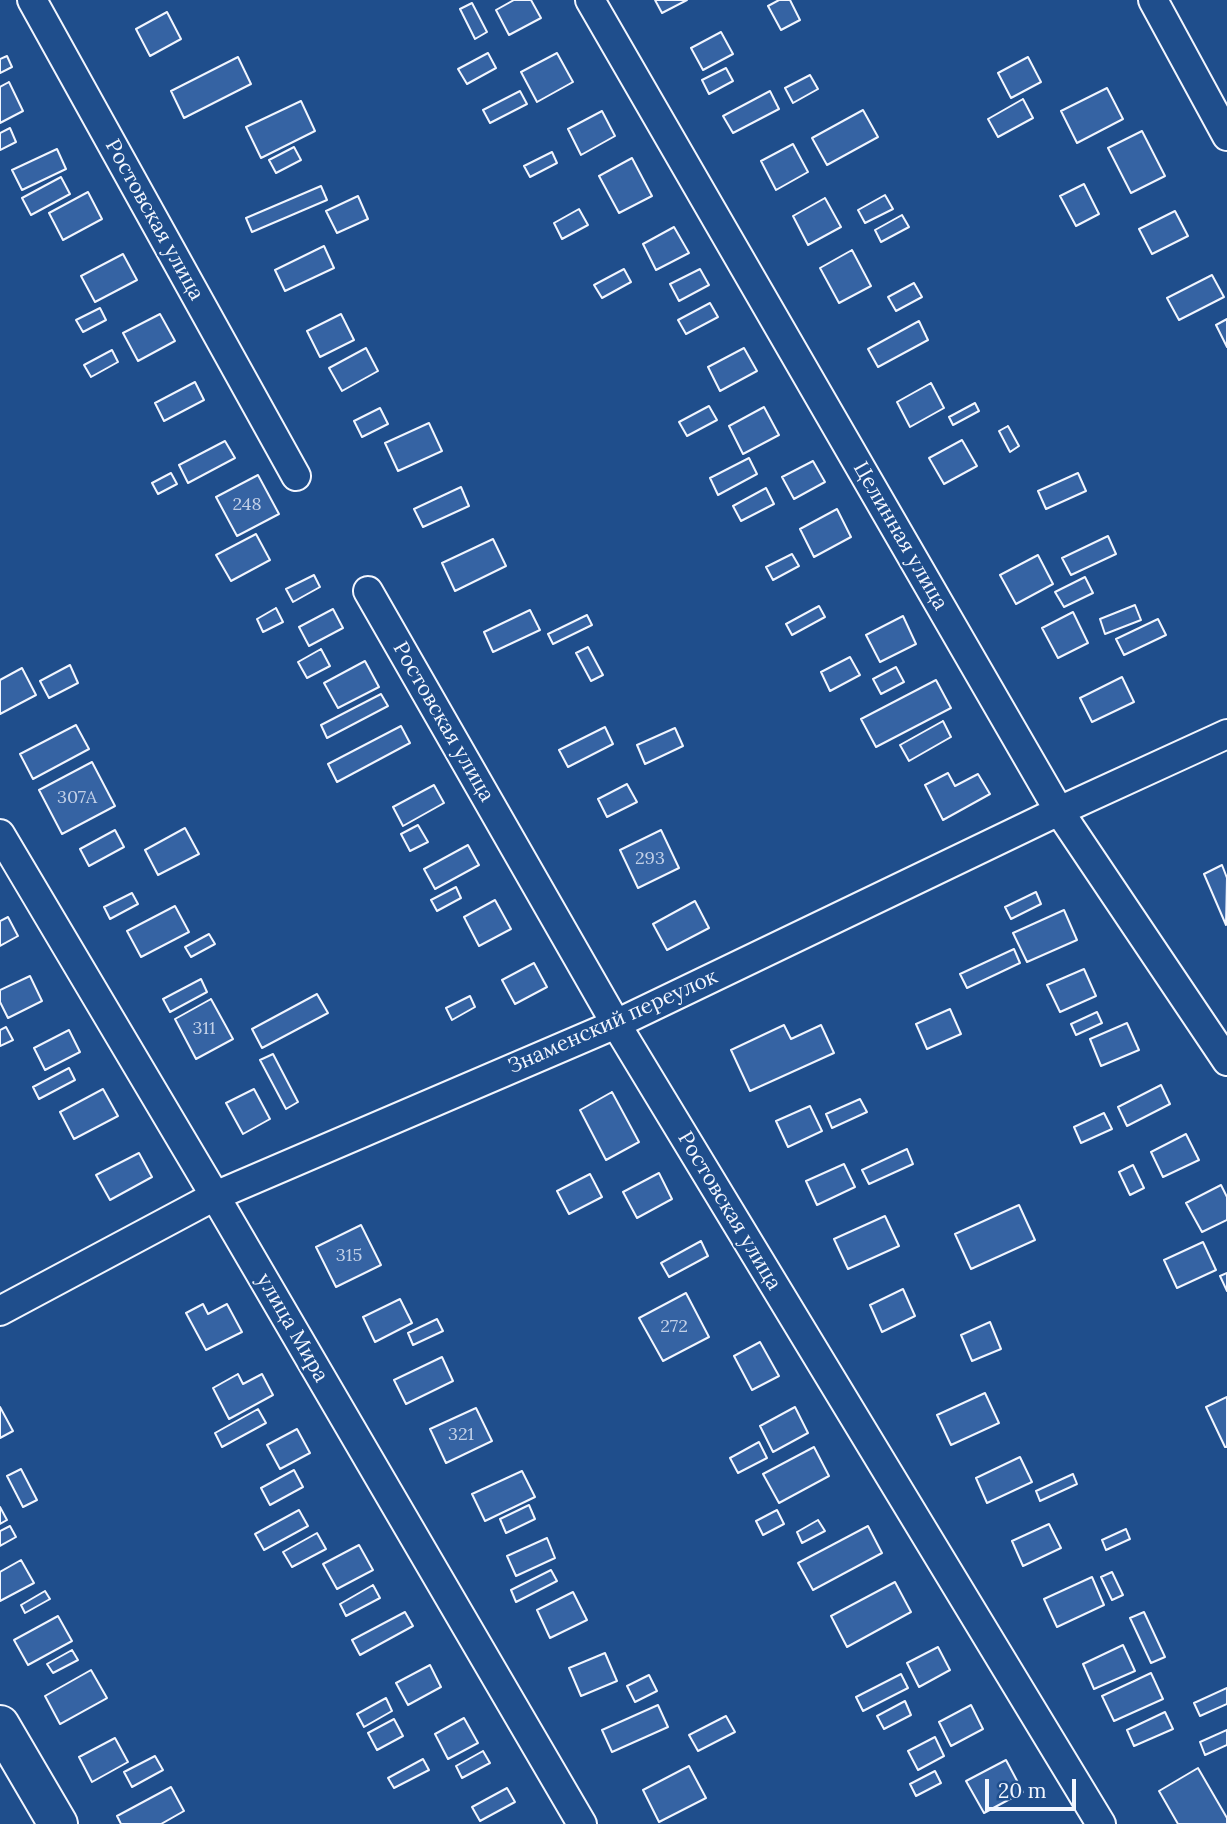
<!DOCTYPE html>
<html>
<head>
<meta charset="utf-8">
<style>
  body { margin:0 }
  #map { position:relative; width:1227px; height:1824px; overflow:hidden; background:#1f4e8c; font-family:Lora,serif }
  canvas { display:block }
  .scale { position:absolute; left:985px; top:1779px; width:91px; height:32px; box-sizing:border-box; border:4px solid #f2f6ff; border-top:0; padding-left:9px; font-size:21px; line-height:24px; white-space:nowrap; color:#f2f6ff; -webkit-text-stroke:5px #1f4e8c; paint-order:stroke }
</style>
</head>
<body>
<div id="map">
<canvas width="1227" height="1824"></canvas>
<div class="scale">20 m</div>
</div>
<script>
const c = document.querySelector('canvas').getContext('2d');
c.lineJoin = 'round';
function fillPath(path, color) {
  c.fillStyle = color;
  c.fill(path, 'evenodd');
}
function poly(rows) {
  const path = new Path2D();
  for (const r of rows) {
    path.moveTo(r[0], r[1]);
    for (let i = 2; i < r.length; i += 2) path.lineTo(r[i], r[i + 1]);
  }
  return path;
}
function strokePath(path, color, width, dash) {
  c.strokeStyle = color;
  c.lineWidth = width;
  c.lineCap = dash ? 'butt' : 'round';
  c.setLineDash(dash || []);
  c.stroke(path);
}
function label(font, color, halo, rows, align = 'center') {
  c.font = font + ' Lora,serif';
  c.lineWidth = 5;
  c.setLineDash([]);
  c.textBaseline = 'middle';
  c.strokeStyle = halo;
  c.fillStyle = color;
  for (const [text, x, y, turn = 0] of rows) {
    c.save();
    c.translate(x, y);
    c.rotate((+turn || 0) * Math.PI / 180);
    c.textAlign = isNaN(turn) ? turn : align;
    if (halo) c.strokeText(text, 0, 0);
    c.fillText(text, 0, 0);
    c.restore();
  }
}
const building = poly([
  [514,0,531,0,541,18,509,35,496,10,514,0],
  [655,0,687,0,662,13,655,0],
  [779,0,790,0,800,20,781,30,768,6,779,0],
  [472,3,487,32,475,39,460,9,472,3],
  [167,12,181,39,150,56,136,29,167,12],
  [721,32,733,54,703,70,691,48,721,32],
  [488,53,496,68,467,84,458,69,488,53],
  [557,53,573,82,537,102,521,72,557,53],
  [7,56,12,67,0,73,0,59,7,56],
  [238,57,251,84,184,118,171,91,238,57],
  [1028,57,1041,82,1011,98,998,73,1028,57],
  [726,68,733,81,709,94,702,80,726,68],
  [810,75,818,89,793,103,785,88,810,75],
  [9,82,23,111,0,123,0,87,9,82],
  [1107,88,1123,119,1077,143,1061,111,1107,88],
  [520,91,527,104,490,123,483,110,520,91],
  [770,91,779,109,733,133,723,116,770,91],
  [1023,99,1033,118,998,137,988,119,1023,99],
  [301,101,315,131,261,158,246,127,301,101],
  [863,110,878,137,827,165,812,138,863,110],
  [602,111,615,136,581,155,568,129,602,111],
  [10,128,16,142,0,150,0,133,10,128],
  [1142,131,1165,176,1131,193,1108,148,1142,131],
  [793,144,808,172,776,190,761,161,793,144],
  [294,147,301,160,276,173,269,160,294,147],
  [57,149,66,169,22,190,12,170,57,149],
  [552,152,557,163,530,177,524,166,552,152],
  [632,158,652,196,619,213,599,176,632,158],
  [61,177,70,194,31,215,22,198,61,177],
  [1084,184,1099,214,1076,226,1060,196,1084,184],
  [321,186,327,200,252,232,246,218,321,186],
  [88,192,102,219,63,240,49,213,88,192],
  [885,195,893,209,865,223,858,210,885,195],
  [358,196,368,219,337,233,326,211,358,196],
  [825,198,841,227,808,245,793,216,825,198],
  [579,209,588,225,562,239,554,223,579,209],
  [1175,211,1188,236,1152,254,1139,229,1175,211],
  [902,215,909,227,881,242,875,230,902,215],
  [674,227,689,253,656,270,643,244,674,227],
  [324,246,334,268,285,291,275,270,324,246],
  [852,250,871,286,839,303,820,268,852,250],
  [123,254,137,280,95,302,81,276,123,254],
  [624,269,631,282,602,298,594,285,624,269],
  [700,269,709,285,679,301,670,284,700,269],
  [1212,275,1224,297,1179,320,1167,298,1212,275],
  [914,283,922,297,896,311,888,297,914,283],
  [710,303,718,317,686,334,678,320,710,303],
  [100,308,106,320,83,332,76,320,100,308],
  [160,314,175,341,138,361,123,333,160,314],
  [341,314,354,340,320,357,307,331,341,314],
  [1227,319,1227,347,1216,325,1227,319],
  [919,321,928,340,878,367,868,349,919,321],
  [366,348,378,371,342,391,329,368,366,348],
  [744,348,757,371,720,391,708,367,744,348],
  [112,350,118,362,91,377,84,365,112,350],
  [195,382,204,400,164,421,155,403,195,382],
  [931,383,944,408,910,427,897,402,931,383],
  [975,403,979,411,953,425,949,417,975,403],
  [709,406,717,420,687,436,679,422,709,406],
  [764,407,779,435,743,454,729,426,764,407],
  [380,408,388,424,362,437,354,421,380,408],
  [429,423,442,451,398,471,385,443,429,423],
  [1008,426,1019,446,1010,452,999,431,1008,426],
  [962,440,977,466,944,484,929,458,962,440],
  [225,441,235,458,188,483,179,465,225,441],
  [749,458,757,474,718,495,710,478,749,458],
  [813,461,825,482,794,499,782,477,813,461],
  [171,473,177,484,158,494,152,483,171,473],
  [1078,473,1086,491,1046,509,1038,491,1078,473],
  [258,475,279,514,237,536,216,497,258,475],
  [461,487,469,506,423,527,414,509,461,487],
  [766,488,774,504,741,521,733,506,766,488],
  [837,509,851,537,814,557,800,529,837,509],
  [256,534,270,560,231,581,216,555,256,534],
  [1108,536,1116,554,1071,575,1062,558,1108,536],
  [493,539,506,566,455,591,442,563,493,539],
  [792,554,799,566,773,580,766,567,792,554],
  [1038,555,1053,584,1016,604,1000,575,1038,555],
  [314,575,320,587,293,602,286,589,314,575],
  [1085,577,1093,593,1064,607,1055,592,1085,577],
  [1135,605,1141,620,1105,634,1100,619,1135,605],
  [819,606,825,617,792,635,786,624,819,606],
  [276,608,283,622,263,632,257,619,276,608],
  [333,609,343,628,309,646,299,627,333,609],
  [530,610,540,630,493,652,484,632,530,610],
  [1073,612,1088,643,1058,658,1042,628,1073,612],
  [587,615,592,625,553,644,548,634,587,615],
  [903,616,916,644,880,662,866,635,903,616],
  [1158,619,1166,635,1124,655,1116,639,1158,619],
  [588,647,603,675,591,681,576,653,588,647],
  [321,649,330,666,307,678,298,662,321,649],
  [850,657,860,675,830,691,821,672,850,657],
  [365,661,379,687,338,708,324,683,365,661],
  [70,665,78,683,49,698,40,681,70,665],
  [896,667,904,682,881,694,873,679,896,667],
  [22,668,36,695,0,714,0,680,22,668],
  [1122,677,1134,702,1092,722,1080,698,1122,677],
  [936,680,951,708,876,747,861,719,936,680],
  [381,694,388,706,327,738,321,725,381,694],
  [943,721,951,737,909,761,900,745,943,721],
  [76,725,89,749,33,779,20,754,76,725],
  [401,726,410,743,337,782,328,764,401,726],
  [605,727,613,744,568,767,559,750,605,727],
  [675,728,683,746,645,764,637,745,675,728],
  [92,762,115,806,62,834,39,790,92,762],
  [948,773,955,786,978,774,990,794,943,820,925,785,948,773],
  [627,784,637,802,607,817,598,799,627,784],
  [434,785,444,803,403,826,393,807,434,785],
  [418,825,428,842,410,851,401,834,418,825],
  [185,828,199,854,158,875,145,850,185,828],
  [115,830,124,847,89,866,80,849,115,830],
  [661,830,679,868,638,888,620,850,661,830],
  [468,845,479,865,435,889,424,869,468,845],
  [1222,865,1227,878,1226,925,1204,874,1222,865],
  [456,887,461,898,437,911,431,900,456,887],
  [1036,892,1041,904,1011,919,1005,907,1036,892],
  [132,893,138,904,110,919,104,907,132,893],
  [495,900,511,929,479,946,464,917,495,900],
  [695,901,709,928,667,950,653,924,695,901],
  [175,906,189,932,141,957,127,931,175,906],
  [1064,910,1077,940,1027,962,1013,933,1064,910],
  [8,917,18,936,0,946,0,921,8,917],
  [209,934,215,944,191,957,185,947,209,934],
  [1014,949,1020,963,967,988,960,974,1014,949],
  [534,963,547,987,515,1004,502,980,534,963],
  [1084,969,1096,996,1060,1012,1047,985,1084,969],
  [30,976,42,1001,8,1018,0,1002,0,990,30,976],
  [201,979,207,992,170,1012,163,999,201,979],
  [317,994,328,1013,262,1048,252,1029,317,994],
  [470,996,475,1007,452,1020,446,1008,470,996],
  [211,999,233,1039,196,1059,175,1019,211,999],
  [950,1009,961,1034,927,1049,916,1024,950,1009],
  [1097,1012,1102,1023,1076,1035,1071,1024,1097,1012],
  [1127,1023,1139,1050,1101,1066,1090,1039,1127,1023],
  [784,1025,791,1039,821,1025,834,1053,750,1091,731,1050,784,1025],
  [6,1027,13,1040,0,1046,0,1030,6,1027],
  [69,1030,80,1052,45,1070,34,1048,69,1030],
  [273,1054,298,1102,286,1109,260,1060,273,1054],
  [69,1068,75,1080,39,1099,33,1087,69,1068],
  [1161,1085,1170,1104,1127,1126,1118,1107,1161,1085],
  [103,1089,118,1116,74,1139,60,1112,103,1089],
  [254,1089,270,1119,243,1134,226,1103,254,1089],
  [612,1092,639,1142,606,1160,580,1110,612,1092],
  [860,1099,867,1112,832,1128,826,1114,860,1099],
  [810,1106,822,1131,788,1147,776,1121,810,1106],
  [1104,1113,1112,1129,1081,1143,1074,1127,1104,1113],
  [1186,1134,1199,1160,1163,1177,1151,1152,1186,1134],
  [907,1149,913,1164,869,1184,862,1170,907,1149],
  [139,1153,152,1177,110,1200,96,1175,139,1153],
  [844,1164,855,1187,817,1205,806,1181,844,1164],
  [1133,1165,1144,1188,1130,1195,1119,1172,1133,1165],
  [659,1173,672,1199,637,1218,623,1192,659,1173],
  [590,1174,602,1197,569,1214,557,1191,590,1174],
  [1221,1185,1227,1197,1227,1220,1202,1232,1186,1203,1221,1185],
  [1019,1205,1035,1240,971,1269,955,1234,1019,1205],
  [885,1216,899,1246,848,1269,834,1239,885,1216],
  [361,1225,381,1265,336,1287,316,1247,361,1225],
  [701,1241,708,1256,669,1277,661,1263,701,1241],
  [1203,1242,1216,1270,1177,1288,1164,1260,1203,1242],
  [1227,1273,1227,1291,1220,1276,1227,1273],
  [903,1289,915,1316,882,1332,870,1305,903,1289],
  [686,1293,709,1337,663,1361,639,1318,686,1293],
  [400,1299,412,1323,375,1342,363,1317,400,1299],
  [203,1304,208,1314,227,1304,242,1332,206,1350,186,1313,203,1304],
  [437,1319,443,1331,413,1345,408,1333,437,1319],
  [990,1322,1001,1349,972,1361,961,1335,990,1322],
  [760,1342,779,1376,752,1390,734,1356,760,1342],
  [442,1357,453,1381,406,1404,394,1380,442,1357],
  [238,1374,243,1384,262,1374,273,1395,229,1419,213,1388,238,1374],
  [985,1393,999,1423,951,1445,937,1415,985,1393],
  [1227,1397,1227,1447,1225,1447,1206,1407,1227,1397],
  [0,1407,13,1431,0,1438,0,1407],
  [795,1407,808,1433,773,1452,760,1426,795,1407],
  [476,1408,492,1441,446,1463,430,1429,476,1408],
  [258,1409,266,1423,222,1447,215,1433,258,1409],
  [297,1429,310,1453,280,1469,267,1445,297,1429],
  [759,1442,767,1458,738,1473,730,1458,759,1442],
  [814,1447,829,1476,779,1503,763,1474,814,1447],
  [1020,1457,1032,1482,987,1503,976,1478,1020,1457],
  [21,1469,37,1500,23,1507,7,1476,21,1469],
  [294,1470,303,1487,270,1505,261,1488,294,1470],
  [522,1471,535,1497,485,1521,472,1494,522,1471],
  [1073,1474,1077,1484,1040,1501,1036,1491,1073,1474],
  [529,1505,535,1519,506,1533,500,1519,529,1505],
  [0,1507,7,1520,0,1524,0,1507],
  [299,1510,308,1526,264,1550,255,1534,299,1510],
  [777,1510,784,1524,763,1535,756,1521,777,1510],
  [818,1520,825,1531,802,1543,797,1532,818,1520],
  [1049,1524,1061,1548,1023,1566,1012,1541,1049,1524],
  [10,1526,16,1537,0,1546,0,1531,10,1526],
  [868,1526,882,1553,813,1590,798,1563,868,1526],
  [1126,1529,1130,1539,1106,1550,1102,1540,1126,1529],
  [317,1533,326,1549,292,1567,283,1552,317,1533],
  [547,1538,555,1558,516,1576,507,1556,547,1538],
  [359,1545,373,1570,337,1589,323,1564,359,1545],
  [21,1560,34,1583,0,1601,0,1572,21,1560],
  [551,1570,557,1581,516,1602,511,1590,551,1570],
  [1112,1572,1123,1595,1112,1600,1101,1577,1112,1572],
  [1092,1577,1104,1605,1057,1627,1044,1599,1092,1577],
  [895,1582,911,1612,847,1647,831,1616,895,1582],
  [373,1585,380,1598,346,1616,340,1604,373,1585],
  [45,1591,50,1599,25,1613,21,1605,45,1591],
  [573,1592,587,1620,550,1638,537,1610,573,1592],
  [405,1612,413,1626,360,1655,352,1640,405,1612],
  [1144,1612,1165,1657,1151,1663,1130,1618,1144,1612],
  [58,1616,72,1641,28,1665,14,1640,58,1616],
  [1123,1645,1135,1671,1094,1689,1083,1664,1123,1645],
  [938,1647,950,1670,919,1687,907,1663,938,1647],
  [72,1650,78,1660,53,1673,47,1664,72,1650],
  [605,1653,617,1681,581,1696,569,1668,605,1653],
  [430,1665,441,1687,408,1705,396,1683,430,1665],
  [91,1670,107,1698,60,1724,45,1696,91,1670],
  [1151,1673,1163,1699,1114,1721,1102,1696,1151,1673],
  [901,1674,908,1688,863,1711,856,1697,901,1674],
  [649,1675,657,1691,635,1702,627,1686,649,1675],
  [1227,1688,1227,1704,1200,1716,1194,1703,1227,1688],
  [386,1698,392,1711,364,1727,357,1714,386,1698],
  [905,1701,911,1715,884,1729,877,1716,905,1701],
  [658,1705,668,1727,612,1752,602,1730,658,1705],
  [971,1705,983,1729,951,1746,939,1722,971,1705],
  [1165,1712,1173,1729,1134,1746,1127,1730,1165,1712],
  [726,1716,735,1732,698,1751,689,1735,726,1716],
  [464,1718,478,1743,448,1759,435,1734,464,1718],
  [394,1719,403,1736,377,1750,368,1733,394,1719],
  [1227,1730,1227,1745,1205,1755,1200,1742,1227,1730],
  [935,1737,944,1756,918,1770,908,1751,935,1737],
  [115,1738,128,1762,92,1782,79,1757,115,1738],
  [483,1751,490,1763,462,1778,456,1766,483,1751],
  [155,1756,163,1770,132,1787,124,1772,155,1756],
  [423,1759,429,1770,394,1788,388,1778,423,1759],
  [1006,1760,1023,1792,984,1813,966,1781,1006,1760],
  [689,1766,706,1798,659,1822,643,1790,689,1766],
  [1198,1768,1227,1818,1227,1824,1178,1824,1159,1791,1198,1768],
  [935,1771,941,1783,916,1796,910,1784,935,1771],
  [171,1787,184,1811,161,1824,121,1824,117,1816,171,1787],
  [507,1788,515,1802,480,1821,472,1807,507,1788]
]);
const street = poly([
  [32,0,296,476],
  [590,0,1059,811,1227,1061],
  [1153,0,1227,136],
  [368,591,616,1024,1101,1824],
  [0,834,215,1196,582,1824],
  [0,1311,215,1196,616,1024,1059,811,1227,734]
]);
const secondary = poly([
  [0,1725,58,1824]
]);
const numberNames = [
  ["248",247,505],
  ["307А",77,798],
  ["293",650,859],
  ["311",204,1029],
  ["315",349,1256],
  ["272",674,1327],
  ["321",461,1435]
];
const streetNames = [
  ["Ростовская улица",154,220,61],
  ["Целинная улица",900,536,60],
  ["Ростовская улица",443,722,60],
  ["Знаменский переулок",613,1022,-24],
  ["Ростовская улица",729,1211,59],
  ["улица Мира",292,1328,60]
];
fillPath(building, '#3563a3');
strokePath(building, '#f2f6ff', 2);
strokePath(street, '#f2f6ff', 32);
strokePath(secondary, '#f2f6ff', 42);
strokePath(street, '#1f4e8c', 28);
strokePath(secondary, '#1f4e8c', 38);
label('18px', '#c3d1e8', null, numberNames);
label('21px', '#f2f6ff', '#1f4e8c', streetNames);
</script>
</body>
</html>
